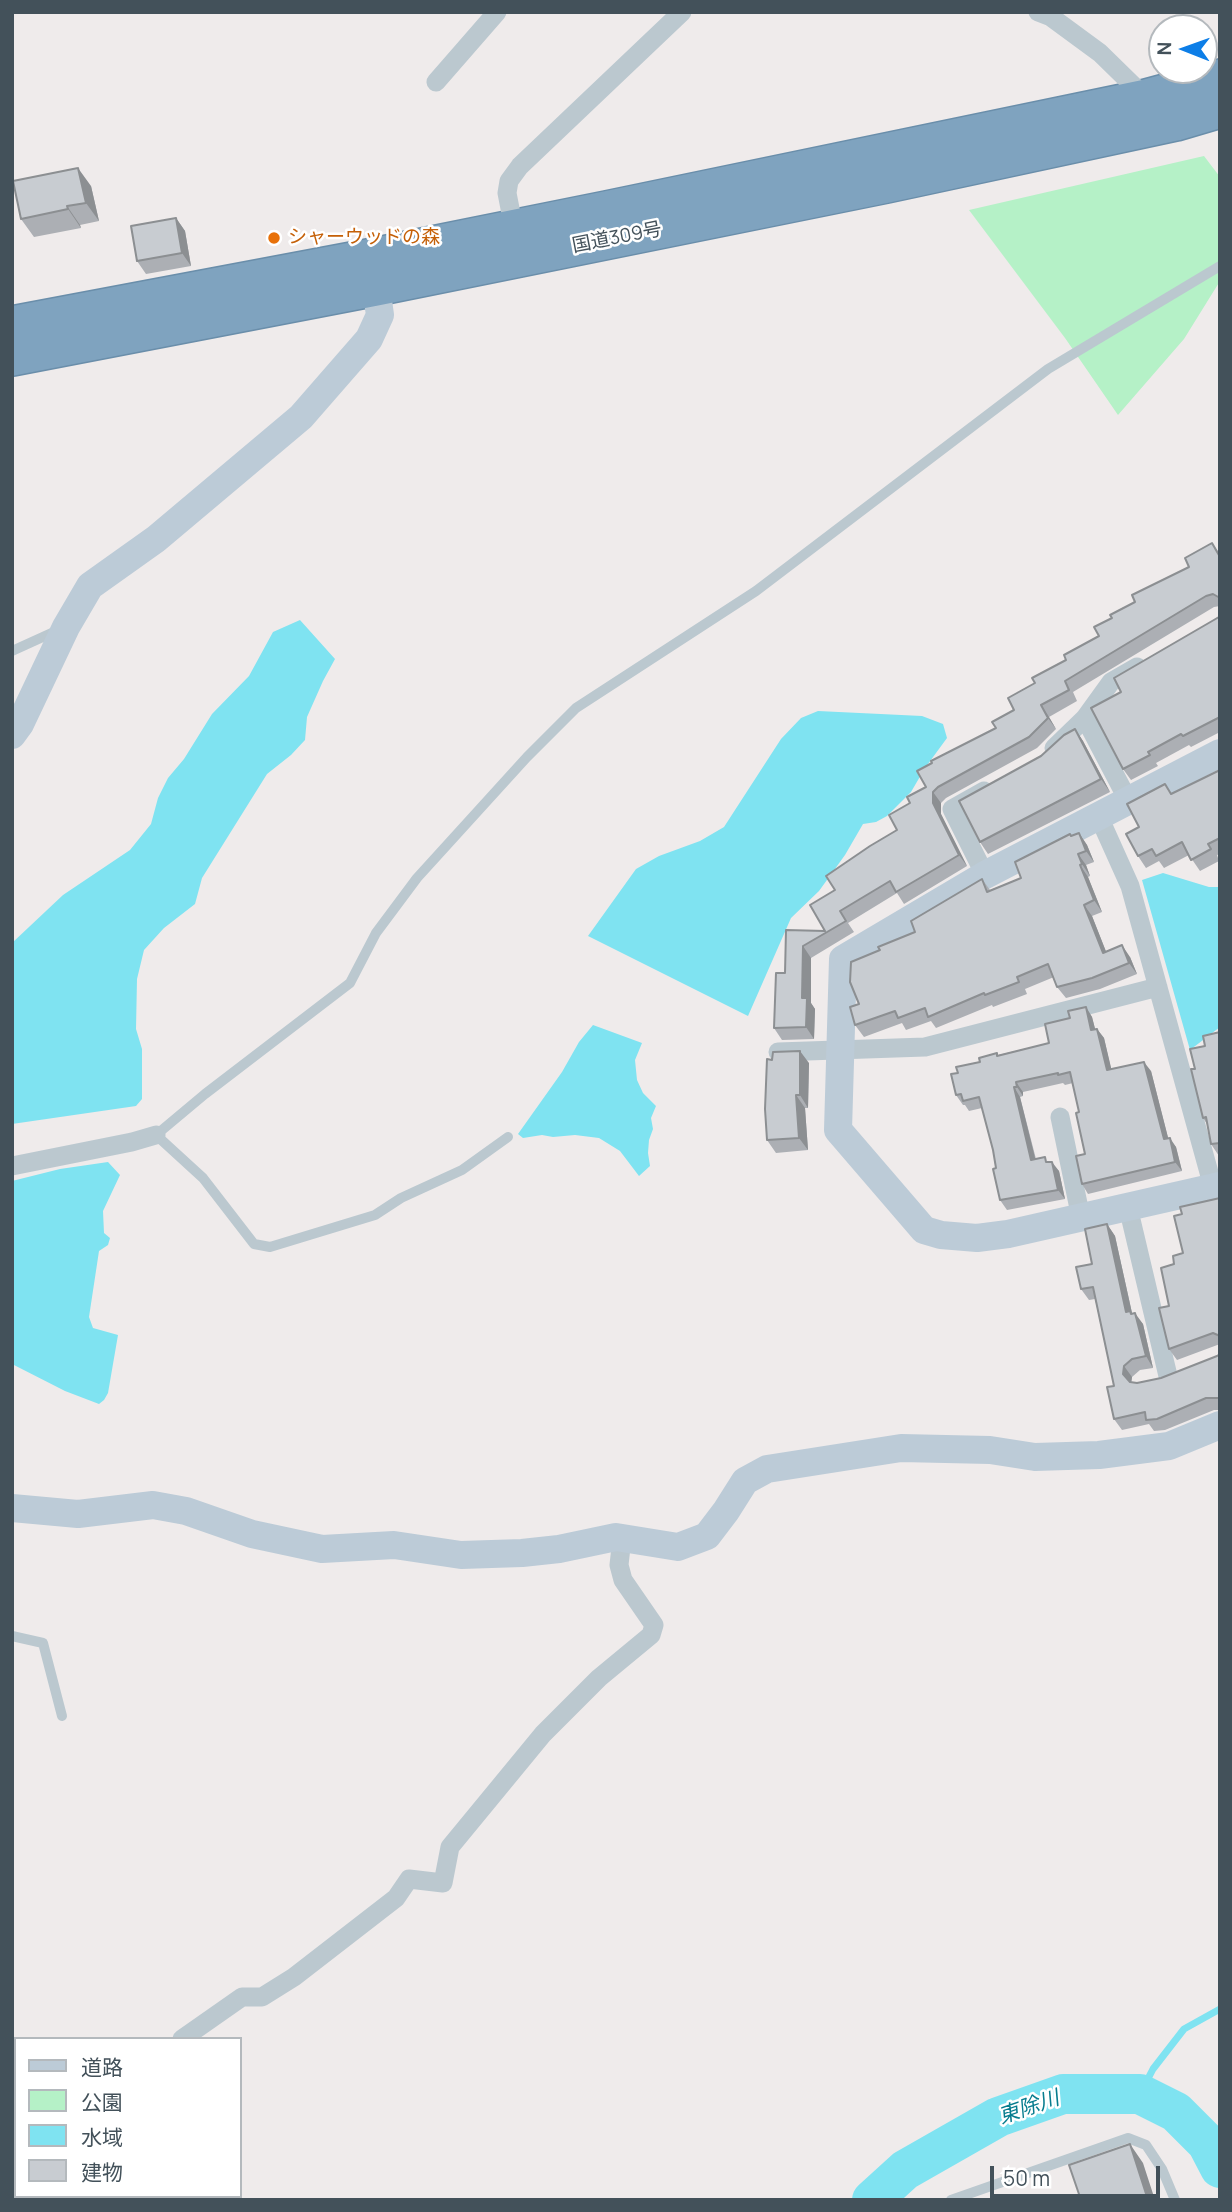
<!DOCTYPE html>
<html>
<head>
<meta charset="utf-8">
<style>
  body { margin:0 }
  #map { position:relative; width:1232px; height:2212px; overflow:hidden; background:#efebeb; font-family:Manrope,"Noto Sans JP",sans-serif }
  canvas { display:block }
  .frame { position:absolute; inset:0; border:14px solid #43515a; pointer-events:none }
  .legend { position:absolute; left:14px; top:2037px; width:228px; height:161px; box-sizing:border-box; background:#fff; border:2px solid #b4b9bd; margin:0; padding:9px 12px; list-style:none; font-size:21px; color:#43515a }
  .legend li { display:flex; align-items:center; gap:14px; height:35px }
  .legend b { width:35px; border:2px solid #b4b9bd }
  .north { position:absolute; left:1148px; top:14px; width:70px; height:70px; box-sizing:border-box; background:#fff; border:2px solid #b4b9bd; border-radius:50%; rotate:271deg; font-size:19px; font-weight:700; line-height:28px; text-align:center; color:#43515a }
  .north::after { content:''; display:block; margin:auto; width:24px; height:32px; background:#0d7ee7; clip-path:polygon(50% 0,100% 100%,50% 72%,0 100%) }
  .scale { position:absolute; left:990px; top:2166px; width:170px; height:32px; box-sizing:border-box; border:4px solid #43515a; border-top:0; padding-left:9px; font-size:21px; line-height:24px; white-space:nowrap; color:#43515a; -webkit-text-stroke:5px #fff; paint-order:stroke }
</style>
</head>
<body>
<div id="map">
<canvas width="1232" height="2212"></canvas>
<div class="frame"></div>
<ul class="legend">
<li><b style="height:9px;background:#bccbd7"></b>道路</li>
<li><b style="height:19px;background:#b5f1c7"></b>公園</li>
<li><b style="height:19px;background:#7fe3f1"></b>水域</li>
<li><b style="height:19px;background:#c8ccd1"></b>建物</li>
</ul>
<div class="north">N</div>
<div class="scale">50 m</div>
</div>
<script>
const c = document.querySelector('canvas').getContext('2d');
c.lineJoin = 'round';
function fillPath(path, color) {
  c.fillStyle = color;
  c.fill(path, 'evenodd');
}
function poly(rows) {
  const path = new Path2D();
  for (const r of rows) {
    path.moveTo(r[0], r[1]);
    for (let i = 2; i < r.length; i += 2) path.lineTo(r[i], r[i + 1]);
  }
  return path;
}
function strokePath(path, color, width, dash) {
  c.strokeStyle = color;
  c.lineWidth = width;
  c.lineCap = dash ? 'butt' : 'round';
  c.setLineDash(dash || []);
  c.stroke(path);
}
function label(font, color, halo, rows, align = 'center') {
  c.font = font + ' Manrope,"Noto Sans JP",sans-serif';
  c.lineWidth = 5;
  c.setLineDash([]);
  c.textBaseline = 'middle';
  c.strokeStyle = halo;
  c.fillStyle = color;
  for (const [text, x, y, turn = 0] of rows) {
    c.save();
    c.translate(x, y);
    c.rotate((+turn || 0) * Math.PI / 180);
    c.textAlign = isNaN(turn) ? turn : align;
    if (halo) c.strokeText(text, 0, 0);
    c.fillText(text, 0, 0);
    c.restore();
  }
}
const green = poly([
  [1204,156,1220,177,1220,281,1184,339,1118,415,1065,338,969,210]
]);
const water = poly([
  [300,620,335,659,323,681,307,717,305,740,291,755,267,774,202,878,195,904,164,928,144,950,137,979,136,1029,142,1049,142,1099,136,1106,12,1124,12,943,63,895,130,850,151,824,158,798,168,778,184,759,212,714,249,676,273,632],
  [818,711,922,716,943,724,947,738,925,768,911,792,887,816,876,822,863,824,845,855,819,891,791,918,748,1016,588,936,636,869,659,856,700,841,724,827,781,739,801,718],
  [1163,873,1209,887,1220,887,1220,1027,1190,1050,1142,880],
  [593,1025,642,1043,635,1060,637,1080,643,1093,656,1106,651,1118,653,1129,649,1140,648,1153,650,1166,639,1176,620,1151,599,1138,575,1135,553,1137,542,1135,523,1138,518,1134,562,1072,579,1042],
  [108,1162,120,1175,103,1211,104,1233,110,1238,108,1245,99,1251,89,1317,93,1328,118,1335,108,1393,104,1400,99,1404,65,1391,12,1364,12,1181,60,1169]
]);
const stream = poly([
  [1140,2094,1153,2069,1184,2029,1220,2009]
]);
const river = poly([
  [872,2200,905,2170,998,2117,1063,2094,1140,2094,1176,2112,1207,2143,1220,2168]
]);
const lane = poly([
  [12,651,56,631],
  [508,1137,462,1170,401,1198,375,1215,270,1247,254,1244,203,1178,156,1135,205,1094,350,983,376,933,417,878,527,757,576,708,756,591,1048,369,1220,266],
  [12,1636,43,1643,62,1716],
  [951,2200,1128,2138,1146,2145,1162,2169,1175,2200]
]);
const street = poly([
  [1038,12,1051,17,1100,53,1146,98],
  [436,82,497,12],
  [514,229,507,193,509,181,520,166,682,12],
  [1085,718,1129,802],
  [1054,748,1085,718,1111,682,1137,667],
  [984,791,952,809,985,875],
  [1099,817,1130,886,1213,1187],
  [778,1052,925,1047,1158,987],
  [1060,1117,1081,1218],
  [12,1166,132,1142,156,1135],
  [1128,1207,1168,1376],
  [182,2039,242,1997,262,1997,294,1977,396,1898,409,1879,443,1883,450,1847,543,1734,599,1678,651,1635,654,1625,623,1580,619,1565,622,1538]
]);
const secondary = poly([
  [12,735,20,724,66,627,90,586,156,539,301,417,369,339,380,315,376,287,371,268],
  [1220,753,985,875,843,959,838,1130,924,1230,941,1235,977,1238,1008,1234,1220,1186],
  [12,1508,78,1514,153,1505,186,1511,252,1534,322,1549,394,1545,461,1555,522,1553,559,1549,616,1537,678,1547,707,1536,726,1511,745,1481,767,1469,901,1448,990,1450,1035,1457,1099,1455,1169,1446,1220,1425]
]);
const highway = poly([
  [12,325,368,258,606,210,1146,98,1220,78],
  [12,357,376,287,887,184,1176,122,1220,109]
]);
const wall = poly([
  [91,186,99,221,80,225,81,228,34,237,21,219],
  [176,218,185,231,191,266,146,274,137,261],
  [1212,543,1220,554,1220,606,1214,607,1073,692,1077,701,1049,717,1056,729,1037,748,946,798,941,803,941,814,967,866,904,904,897,893,848,923,854,932,811,958,811,1003,815,1009,814,1039,782,1040,774,1028,785,973,786,930,825,931,835,890,897,830,910,803,926,787,996,728,1014,710,1035,683,1099,636,1112,618,1189,567],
  [1220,615,1220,732,1191,747,1189,745,1156,763,1158,766,1131,780,1123,769,1121,692],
  [1075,729,1083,741,1110,792,988,854,980,842,1041,756],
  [1220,770,1220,854,1217,855,1219,861,1200,871,1189,855,1164,868,1159,861,1146,868,1138,856,1139,827,1172,794],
  [1079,833,1087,845,1094,862,1086,865,1090,876,1088,877,1102,912,1092,916,1106,952,1130,957,1137,974,1100,989,1066,998,1057,987,1054,977,1025,989,1027,994,993,1007,992,1005,936,1028,931,1021,906,1030,902,1023,864,1037,855,1025,859,1004,880,950,915,932,982,879,990,890,1021,878,1071,836],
  [1086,1007,1092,1017,1095,1029,1097,1029,1104,1038,1111,1069,1151,1071,1168,1138,1176,1147,1182,1171,1088,1194,1082,1184,1085,1154,1079,1112,1073,1083,1065,1085,1063,1083,1023,1092,1023,1096,1020,1097,1036,1159,1048,1162,1059,1171,1065,1199,1007,1210,1000,1200,993,1150,982,1108,969,1111,965,1105,963,1105,956,1095,958,1073,980,1062,998,1055,1049,1043,1070,1018],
  [1220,1032,1220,1156,1219,1156,1211,1144,1207,1124,1203,1118,1195,1069,1205,1046],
  [809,1063,808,1108,805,1108,808,1150,776,1153,767,1140],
  [1220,1198,1220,1344,1177,1360,1169,1349,1169,1306,1174,1264,1183,1253,1182,1214],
  [1107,1224,1115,1236,1132,1313,1143,1324,1153,1368,1140,1370,1132,1377,1131,1382,1137,1383,1161,1378,1217,1356,1220,1354,1220,1410,1214,1410,1165,1430,1154,1431,1149,1424,1122,1430,1114,1419,1114,1386,1095,1299,1089,1300,1081,1289]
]);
const shadedWall = poly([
  [78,168,91,186,99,221,86,203],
  [67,206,80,225,81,228,68,209],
  [176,218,185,231,191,266,182,253],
  [1041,705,1049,717,1056,729,1048,718],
  [1075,729,1083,741,1110,792,1101,779],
  [933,792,941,803,941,814,967,866,959,855,933,803],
  [1079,833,1087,845,1094,862,1086,851],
  [1078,854,1086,865,1090,876,1082,864],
  [1080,865,1088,877,1102,912,1094,900],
  [1084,905,1092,916,1111,964,1103,953],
  [1122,945,1130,957,1137,974,1129,963],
  [803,946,811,958,811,1003,815,1009,814,1039,806,1027,802,998],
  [1086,1007,1092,1017,1098,1040,1091,1030],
  [1097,1029,1104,1038,1114,1080,1107,1070],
  [800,1051,809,1063,808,1108,800,1095],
  [1144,1062,1151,1071,1171,1149,1164,1139],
  [1016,1082,1023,1092,1023,1096,1017,1087],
  [1014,1087,1020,1097,1038,1170,1031,1160],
  [796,1095,805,1108,808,1150,799,1138],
  [1170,1138,1176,1147,1182,1171,1175,1162],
  [1052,1162,1059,1171,1065,1199,1058,1190],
  [1107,1224,1115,1236,1132,1313,1137,1321,1135,1313,1143,1324,1153,1368,1146,1356,1126,1312],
  [1124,1366,1132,1377,1131,1385,1123,1374],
  [1130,2144,1143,2163,1155,2200,1148,2200]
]);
const building = poly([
  [78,168,86,203,67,206,68,209,21,219,13,181,78,168],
  [176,218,182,253,137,261,131,226,176,218],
  [1212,543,1220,557,1220,598,1213,594,1206,596,1065,681,1069,690,1041,705,1048,718,1029,737,938,787,933,792,933,803,959,855,896,892,890,881,840,911,846,921,803,946,802,998,807,998,806,1027,774,1028,776,973,785,973,786,930,825,931,810,905,835,890,826,876,870,846,897,830,889,815,910,803,907,797,926,787,917,771,932,763,931,761,996,728,992,722,1014,710,1008,698,1035,683,1032,678,1066,660,1064,655,1099,636,1094,627,1112,618,1110,615,1135,602,1132,595,1189,567,1185,558,1212,543],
  [1220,615,1220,717,1183,736,1181,734,1148,752,1150,755,1123,769,1091,708,1121,692,1114,678,1219,617,1220,615],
  [1075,729,1101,779,980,842,959,801,1041,756,1064,735,1075,729],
  [1220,770,1220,838,1208,844,1211,849,1191,860,1182,842,1156,856,1152,849,1138,856,1126,834,1139,827,1127,804,1165,784,1171,794,1220,770],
  [1079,833,1086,851,1078,854,1082,864,1080,865,1094,900,1084,905,1103,953,1122,945,1129,963,1092,978,1057,987,1048,964,1017,977,1019,982,985,995,984,993,928,1017,925,1008,898,1018,895,1011,855,1025,850,1007,859,1004,850,982,851,962,880,950,878,947,915,932,911,921,982,879,987,892,1021,878,1015,862,1070,834,1071,836,1079,833],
  [1086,1007,1091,1030,1097,1029,1107,1070,1144,1062,1164,1139,1170,1138,1175,1162,1082,1184,1076,1156,1085,1154,1076,1113,1079,1112,1070,1072,1058,1075,1058,1073,1016,1082,1017,1087,1014,1087,1031,1160,1045,1157,1046,1162,1052,1162,1058,1190,1000,1200,993,1169,996,1168,993,1150,979,1097,963,1101,961,1094,956,1095,951,1074,958,1073,956,1067,980,1062,979,1058,997,1053,997,1056,1049,1043,1045,1024,1070,1018,1068,1011,1086,1007],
  [1220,1032,1220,1143,1211,1144,1206,1117,1203,1118,1191,1069,1195,1069,1190,1049,1205,1046,1203,1036,1220,1032],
  [800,1051,800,1095,796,1095,799,1138,767,1140,765,1109,767,1059,772,1060,773,1052,800,1051],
  [1220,1198,1220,1336,1213,1333,1169,1349,1159,1308,1169,1306,1161,1268,1174,1264,1173,1256,1183,1253,1174,1216,1182,1214,1180,1207,1220,1198],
  [1107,1224,1126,1312,1130,1311,1131,1314,1135,1313,1146,1356,1132,1359,1124,1366,1123,1374,1130,1382,1137,1383,1161,1378,1217,1356,1220,1354,1220,1398,1206,1398,1157,1419,1146,1420,1145,1412,1114,1419,1107,1387,1114,1386,1093,1287,1081,1289,1076,1267,1092,1264,1085,1229,1107,1224],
  [1130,2144,1148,2200,1081,2200,1069,2165,1130,2144]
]);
const markers = [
  [274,238,7,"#e8710a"]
];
const foodNames = [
  ["シャーウッドの森",288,238]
];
const streetNames = [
  ["国道309号",617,238,-11]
];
const waterNames = [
  ["東除川",1029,2108,-19]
];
fillPath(green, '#b5f1c7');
fillPath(water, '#7fe3f1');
strokePath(stream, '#7fe3f1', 7);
strokePath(river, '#7fe3f1', 40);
strokePath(highway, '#6a8eaa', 40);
strokePath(lane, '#bbc8cf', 10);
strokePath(street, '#bbc8cf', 19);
strokePath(secondary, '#bccbd7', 28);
strokePath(highway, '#7fa3bf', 37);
fillPath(wall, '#acafb4');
fillPath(shadedWall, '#8c8f92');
fillPath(building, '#c8ccd1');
strokePath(building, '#8c8f92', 2);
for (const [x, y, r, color] of markers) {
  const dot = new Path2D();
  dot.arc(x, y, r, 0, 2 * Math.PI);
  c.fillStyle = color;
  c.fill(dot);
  strokePath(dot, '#fff', 2.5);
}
label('19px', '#c56008', '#fff', foodNames, 'left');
label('19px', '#43515a', '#fff', streetNames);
label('italic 21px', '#067c8e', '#fff', waterNames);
</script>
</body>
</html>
